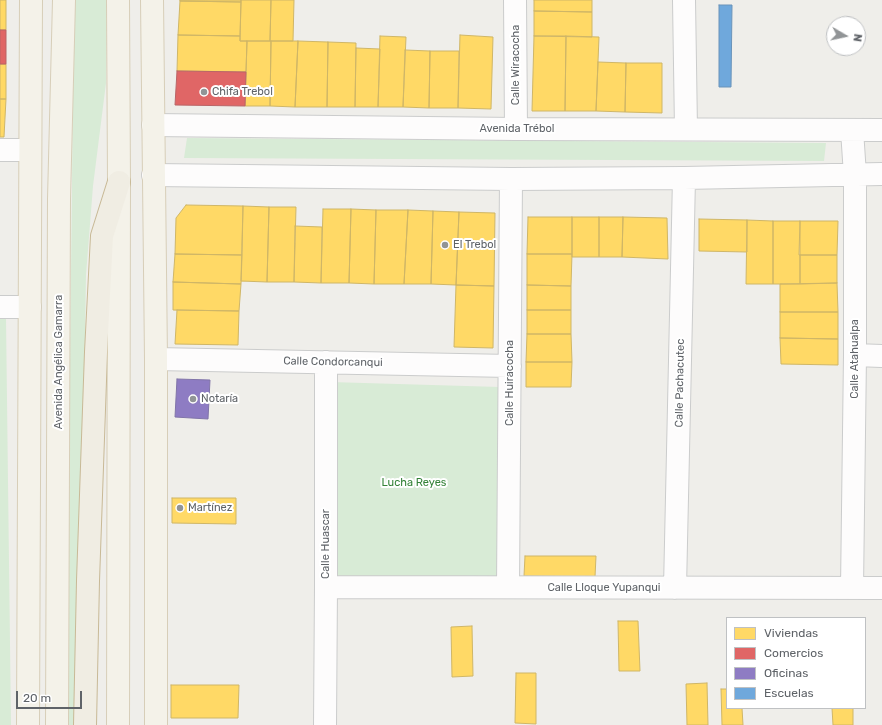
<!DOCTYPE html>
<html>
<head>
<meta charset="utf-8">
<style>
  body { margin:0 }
  #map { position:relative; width:882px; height:725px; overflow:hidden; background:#efeeea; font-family:Rubik,sans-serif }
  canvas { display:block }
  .legend { position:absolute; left:726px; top:617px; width:140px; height:92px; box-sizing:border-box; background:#fff; border:1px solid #bfc1c3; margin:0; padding:5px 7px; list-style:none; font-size:12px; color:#5f6368 }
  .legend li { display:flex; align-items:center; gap:8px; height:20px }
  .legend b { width:20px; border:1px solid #bfc1c3 }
  .north { position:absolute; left:826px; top:16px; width:40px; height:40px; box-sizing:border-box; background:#fff; border:1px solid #bfc1c3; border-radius:50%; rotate:99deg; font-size:11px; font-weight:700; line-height:16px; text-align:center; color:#5f6368 }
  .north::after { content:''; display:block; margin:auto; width:14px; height:18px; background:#919496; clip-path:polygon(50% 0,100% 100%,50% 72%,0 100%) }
  .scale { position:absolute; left:16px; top:691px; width:66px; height:18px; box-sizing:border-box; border:2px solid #5f6368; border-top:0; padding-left:5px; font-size:12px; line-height:14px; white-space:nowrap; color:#5f6368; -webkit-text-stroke:3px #fff; paint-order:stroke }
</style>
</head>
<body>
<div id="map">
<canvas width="882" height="725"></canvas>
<ul class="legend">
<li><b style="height:11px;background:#ffd966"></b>Viviendas</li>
<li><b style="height:11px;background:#e06666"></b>Comercios</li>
<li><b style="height:11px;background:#8e7cc3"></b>Oficinas</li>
<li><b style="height:11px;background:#6fa8dc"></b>Escuelas</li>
</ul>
<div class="north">N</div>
<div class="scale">20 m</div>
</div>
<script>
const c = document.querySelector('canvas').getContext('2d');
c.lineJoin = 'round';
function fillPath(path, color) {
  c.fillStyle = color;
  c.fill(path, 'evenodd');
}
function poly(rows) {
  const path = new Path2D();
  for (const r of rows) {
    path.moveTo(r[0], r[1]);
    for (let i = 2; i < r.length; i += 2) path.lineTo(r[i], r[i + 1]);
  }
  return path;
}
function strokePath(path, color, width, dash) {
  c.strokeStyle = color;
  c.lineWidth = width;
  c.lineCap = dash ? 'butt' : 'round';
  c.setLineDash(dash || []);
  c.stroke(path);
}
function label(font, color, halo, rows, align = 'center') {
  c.font = font + ' Rubik,sans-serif';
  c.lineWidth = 4;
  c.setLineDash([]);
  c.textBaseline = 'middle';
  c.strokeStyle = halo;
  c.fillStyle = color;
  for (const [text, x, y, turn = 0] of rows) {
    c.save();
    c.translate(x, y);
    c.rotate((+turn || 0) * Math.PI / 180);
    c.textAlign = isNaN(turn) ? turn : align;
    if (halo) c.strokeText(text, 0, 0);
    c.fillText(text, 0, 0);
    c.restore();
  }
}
const green = poly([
  [74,0,107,0,106,83,93,186,86,275,79,725,66,725],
  [187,138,826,143,824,161,184,158],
  [0,318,6,318,11,725,0,725],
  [330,382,500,387,498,578,330,580]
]);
const homes = poly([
  [0,0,6,0,6,30,0,30,0,0],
  [180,0,241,0,241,2,180,1,180,0],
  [241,0,271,0,270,41,240,41,241,0],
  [271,0,294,0,293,41,270,41,271,0],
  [534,0,592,0,592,12,534,11,534,0],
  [180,1,241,2,240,36,178,35,180,1],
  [534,11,592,12,592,37,534,36,534,11],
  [178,35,240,36,240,41,247,41,246,72,177,71,178,35],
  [460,35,493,37,491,109,458,108,460,35],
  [380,36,406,37,403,107,378,107,380,36],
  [534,36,566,36,565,111,532,111,534,36],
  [566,36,599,37,596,111,565,111,566,36],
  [247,41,271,41,270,106,245,106,247,41],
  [271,41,298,41,295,107,270,106,271,41],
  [298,41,328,42,327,107,295,107,298,41],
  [328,42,356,43,355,107,327,107,328,42],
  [356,48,380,49,378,107,355,107,356,48],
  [405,50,430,51,429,108,403,107,405,50],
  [430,51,459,51,458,108,429,108,430,51],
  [598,62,626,63,625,112,596,111,598,62],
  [626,63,662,63,662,113,625,112,626,63],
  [0,64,6,64,6,99,0,99,0,64],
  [0,99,6,99,4,137,0,137,0,99],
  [186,205,243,206,242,255,175,254,176,218,186,205],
  [243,206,269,207,267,282,241,281,243,206],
  [269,207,296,207,294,282,267,282,269,207],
  [323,209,351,209,349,283,321,283,323,209],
  [351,209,376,210,374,284,349,283,351,209],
  [376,210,408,210,404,284,374,284,376,210],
  [408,210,433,211,431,284,404,284,408,210],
  [433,211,459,212,456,285,431,284,433,211],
  [459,212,495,213,494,286,456,285,459,212],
  [528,217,572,217,572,254,527,254,528,217],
  [572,217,599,217,599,257,572,257,572,217],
  [599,217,623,217,622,257,599,257,599,217],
  [623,217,667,218,668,259,622,257,623,217],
  [699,219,747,220,747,252,699,251,699,219],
  [747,220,773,221,773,284,746,284,747,220],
  [773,221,800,221,800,284,773,284,773,221],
  [800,221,838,221,837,255,799,255,800,221],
  [295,226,322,227,321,283,294,282,295,226],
  [175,254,242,255,241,284,173,282,175,254],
  [527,254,572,254,571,286,527,285,527,254],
  [800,255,837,255,837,283,800,284,800,255],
  [173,282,241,284,239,311,173,310,173,282],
  [837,283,838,312,780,312,780,284,837,283],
  [456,285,494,286,493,348,454,347,456,285],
  [527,285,571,286,571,310,527,310,527,285],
  [177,310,239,311,238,345,175,344,177,310],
  [527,310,571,310,571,334,527,334,527,310],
  [780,312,838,312,838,339,780,338,780,312],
  [527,334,571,334,572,362,526,362,527,334],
  [780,338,838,339,838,365,781,364,780,338],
  [526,362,572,362,571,387,526,387,526,362],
  [172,498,236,498,236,524,172,523,172,498],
  [525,556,596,556,595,577,524,576,525,556],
  [618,621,638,621,640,671,619,671,618,621],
  [472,626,473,676,452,677,451,627,472,626],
  [516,673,536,673,536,724,515,723,516,673],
  [707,683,708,725,687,725,686,684,707,683],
  [171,685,239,685,238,718,171,718,171,685],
  [721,689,727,689,727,708,742,708,743,725,722,725,721,689],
  [832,708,853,708,853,725,833,725,832,708]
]);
const shops = poly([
  [0,30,6,30,6,64,0,64,0,30],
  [177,71,246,72,245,106,175,105,177,71]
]);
const offices = poly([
  [177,379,210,380,208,419,175,417,177,379]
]);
const schools = poly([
  [719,5,732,5,731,87,719,87,719,5]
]);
const minor = poly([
  [515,0,516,129],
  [684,0,686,129],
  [153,125,516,129,882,130],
  [0,150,30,150],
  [153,175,511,179,684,178,882,174],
  [0,307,30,307],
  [855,355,882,356],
  [156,359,510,366],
  [326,587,882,588],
  [508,587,511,179],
  [675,588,684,178],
  [852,588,855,355,855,175,852,130],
  [325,725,326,587,326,362]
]);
const major = poly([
  [152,0,156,359,156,725],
  [28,725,31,0],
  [57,725,59,199,64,0],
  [118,725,119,182,118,0]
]);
const highway = poly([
  [85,725,88,581,96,352,102,236,119,182]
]);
const markers = [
  [204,92,4,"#919496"],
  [445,245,4,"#919496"],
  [193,399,4,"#919496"],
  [180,508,4,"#919496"]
];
const streetNames = [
  ["Calle Wiracocha",516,65,-90],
  ["Avenida Trébol",517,129],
  ["Calle Atahualpa",855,359,-90],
  ["Avenida Angélica Gamarra",59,362,-90],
  ["Calle Condorcanqui",333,362,1],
  ["Calle Huiracocha",510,383,-90],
  ["Calle Pachacutec",680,383,-89],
  ["Calle Huascar",326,544,-90],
  ["Calle Lloque Yupanqui",604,588]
];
const poiNames = [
  ["Chifa Trebol",212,92],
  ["El Trebol",453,245],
  ["Notaría",201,399],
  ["Martínez",188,508]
];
const parkNames = [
  ["Lucha Reyes",414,483]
];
fillPath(green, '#d8ebd6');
fillPath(homes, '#ffd966');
strokePath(homes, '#cfb667', 1);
fillPath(shops, '#e06666');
strokePath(shops, '#b96567', 1);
fillPath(offices, '#8e7cc3');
strokePath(offices, '#8074a8', 1);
fillPath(schools, '#6fa8dc');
strokePath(schools, '#6a93b9', 1);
strokePath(minor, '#cbcccc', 24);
strokePath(major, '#d7ceb8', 24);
strokePath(highway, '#c8b996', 24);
strokePath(minor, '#fdfcfc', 22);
strokePath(major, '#f4f2e9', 22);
strokePath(highway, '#f0ede3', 22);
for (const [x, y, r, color] of markers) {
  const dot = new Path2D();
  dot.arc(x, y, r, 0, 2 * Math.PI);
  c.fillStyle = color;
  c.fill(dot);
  strokePath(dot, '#fff', 1.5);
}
label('11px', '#5f6368', '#fff', streetNames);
label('11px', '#5f6368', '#fff', poiNames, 'left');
label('11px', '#348238', '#fff', parkNames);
</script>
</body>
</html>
